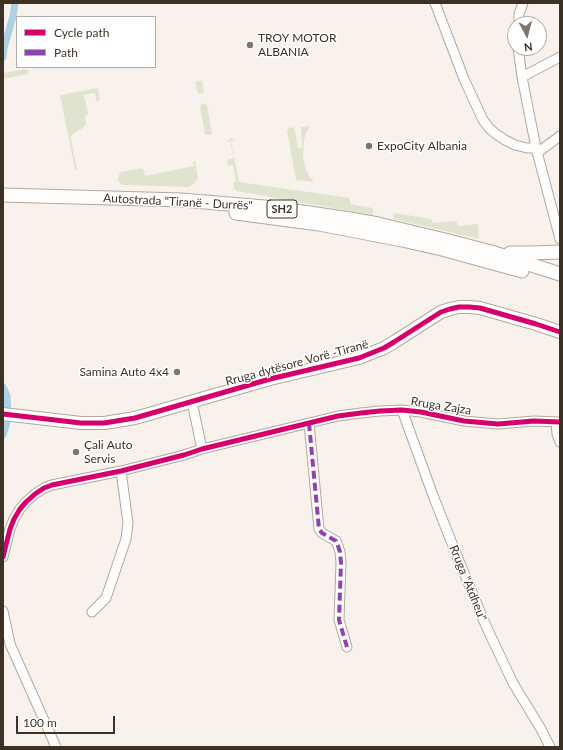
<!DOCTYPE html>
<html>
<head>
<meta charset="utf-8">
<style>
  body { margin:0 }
  #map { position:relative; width:563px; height:750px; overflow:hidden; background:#f9f2ec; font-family:Lato,sans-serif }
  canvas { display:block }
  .frame { position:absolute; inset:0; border:4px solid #3d3126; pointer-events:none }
  .legend { position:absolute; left:16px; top:16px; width:140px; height:52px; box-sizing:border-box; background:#fff; border:1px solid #b1ada8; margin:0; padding:5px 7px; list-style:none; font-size:12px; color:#3d3126 }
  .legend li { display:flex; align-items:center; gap:8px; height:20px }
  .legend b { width:20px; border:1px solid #b1ada8 }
  .north { position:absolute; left:507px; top:16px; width:40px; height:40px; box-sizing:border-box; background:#fff; border:1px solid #b1ada8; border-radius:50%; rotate:173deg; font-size:11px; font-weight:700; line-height:16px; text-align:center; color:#3d3126 }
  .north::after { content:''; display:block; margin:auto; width:14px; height:18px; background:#7f756b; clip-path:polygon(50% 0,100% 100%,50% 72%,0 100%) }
  .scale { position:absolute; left:16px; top:716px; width:99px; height:18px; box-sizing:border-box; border:2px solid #3d3126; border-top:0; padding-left:5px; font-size:12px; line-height:14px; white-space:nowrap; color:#3d3126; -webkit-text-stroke:3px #fff; paint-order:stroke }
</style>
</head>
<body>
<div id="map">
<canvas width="563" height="750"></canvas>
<div class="frame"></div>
<ul class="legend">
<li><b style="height:5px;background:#d6006c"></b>Cycle path</li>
<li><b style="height:5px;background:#8e44ad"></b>Path</li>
</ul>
<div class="north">N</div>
<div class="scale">100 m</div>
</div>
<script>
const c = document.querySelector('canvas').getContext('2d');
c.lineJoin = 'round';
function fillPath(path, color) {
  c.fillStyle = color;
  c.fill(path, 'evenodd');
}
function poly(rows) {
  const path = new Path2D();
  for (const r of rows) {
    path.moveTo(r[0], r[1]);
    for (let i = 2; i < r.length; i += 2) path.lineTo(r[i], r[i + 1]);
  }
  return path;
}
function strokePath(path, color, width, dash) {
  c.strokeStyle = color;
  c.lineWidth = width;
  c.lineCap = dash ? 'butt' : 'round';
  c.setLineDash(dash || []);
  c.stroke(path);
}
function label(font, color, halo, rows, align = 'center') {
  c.font = font + ' Lato,sans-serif';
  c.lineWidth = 3;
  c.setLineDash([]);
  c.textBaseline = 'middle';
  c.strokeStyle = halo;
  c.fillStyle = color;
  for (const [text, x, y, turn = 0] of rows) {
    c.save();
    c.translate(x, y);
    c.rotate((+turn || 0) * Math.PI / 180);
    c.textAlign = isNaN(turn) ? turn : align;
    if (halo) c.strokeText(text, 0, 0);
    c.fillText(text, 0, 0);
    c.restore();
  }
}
const green = poly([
  [27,69,29,71,28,74,3,79,3,73],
  [202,81,204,91,202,94,199,94,197,91,195,82],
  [98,88,100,100,96,101,95,93,84,95,88,113,86,116,85,116,86,124,83,128,74,133,71,137,71,139,77,170,75,170,60,95],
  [202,103,205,104,207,105,212,134,205,135,200,107],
  [310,126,306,133,304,140,303,155,304,162,306,169,309,176,314,182,296,180,287,131,289,128,291,127,294,128,295,130,298,148,302,147,301,129,301,127],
  [231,138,236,140,231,141,239,182,350,198,350,204,373,208,373,215,236,191,234,188,233,183,236,182,233,165,228,166,227,160,234,158,230,141,226,142],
  [195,161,198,177,195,183,189,187,123,185,121,184,118,180,119,175,120,172,143,168,145,176,194,166,193,162],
  [394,213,432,219,432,223,457,221,458,226,478,224,479,239,393,219]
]);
const canal = poly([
  [3,57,4,48,13,16,15,3],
  [3,387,7,396,8,419,3,435]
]);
const minor = poly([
  [435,3,464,79,483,120,489,128,496,134,505,140,515,145,527,148,536,148],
  [519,24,519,14,523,3],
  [518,48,522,77,536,148,560,239],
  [522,77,560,57],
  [537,153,560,136],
  [192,402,202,449],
  [402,410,434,498,457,556,472,592,486,626,513,683,541,729,550,747],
  [556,422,557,434,560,442],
  [309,423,319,529,322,533,336,541,338,546,340,552,341,563,339,620,347,647],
  [3,557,10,529,14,519,20,509,26,502,35,494,44,488,52,485,121,471,184,455,202,449,338,416,361,413,380,411,402,410,421,412,464,421,498,424,534,421,560,422],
  [3,611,10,644,56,747],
  [92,612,106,598,126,539,128,523,121,471]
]);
const major = poly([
  [3,414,81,423,104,423,135,418,270,379,359,358,384,348,394,342,441,312,450,309,459,307,469,307,480,308,536,324,560,332]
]);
const highway = poly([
  [3,195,182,200,264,207,310,213,350,219,378,224,449,241,491,252,560,274],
  [236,213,319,224,402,240,442,249,522,271],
  [510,253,531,253,560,252]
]);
const quiet = poly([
  [309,423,319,529,322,533,336,541,338,546,340,552,341,563,339,620,347,647]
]);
const cycleway = poly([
  [3,414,81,423,104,423,135,418,270,379,359,358,384,348,394,342,441,312,450,309,459,307,469,307,480,308,536,324,560,332],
  [3,557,10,529,14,519,20,509,26,502,35,494,44,488,52,485,121,471,184,455,202,449,338,416,361,413,380,411,402,410,421,412,464,421,498,424,534,421,560,422]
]);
const markers = [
  [250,45,4,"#7f756b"],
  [369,146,4,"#7f756b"],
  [177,372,4,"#7f756b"],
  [76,452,4,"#7f756b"]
];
const shields = [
  [282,209,30]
];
const shieldNames = [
  ["SH2",282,209]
];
const poiNames = [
  ["TROY MOTOR",258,38],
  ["ALBANIA",258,52],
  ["ExpoCity Albania",377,146],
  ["Samina Auto 4x4",169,372,"right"],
  ["Çali Auto",84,445],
  ["Servis",84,459]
];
const streetNames = [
  ["Autostrada \"Tiranë - Durrës\"",178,202,3],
  ["Rruga dytësore Vorë -Tiranë",297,363,-15],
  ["Rruga Zajza",441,406,9],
  ["Rruga \"Atdheu\"",468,583,68]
];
fillPath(green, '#e0e4ce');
strokePath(canal, '#abd1e3', 7);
strokePath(minor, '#b1a8a1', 11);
strokePath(major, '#b1a8a1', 14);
strokePath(highway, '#b1a8a1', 15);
strokePath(minor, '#fefdfc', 9);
strokePath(major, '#fefdfc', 12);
strokePath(highway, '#fefdfc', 13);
strokePath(quiet, '#8e44ad', 4, [8, 4]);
strokePath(cycleway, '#d6006c', 5);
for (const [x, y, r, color] of markers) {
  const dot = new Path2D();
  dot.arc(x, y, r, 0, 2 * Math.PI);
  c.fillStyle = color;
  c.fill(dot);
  strokePath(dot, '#fff', 1.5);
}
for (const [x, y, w] of shields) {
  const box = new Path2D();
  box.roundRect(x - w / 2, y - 9, w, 18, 3);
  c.fillStyle = '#fff';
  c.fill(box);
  strokePath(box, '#3d3126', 1);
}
label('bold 11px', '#3d3126', null, shieldNames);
label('12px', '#3d3126', '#fff', poiNames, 'left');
label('12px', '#3d3126', '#fff', streetNames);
</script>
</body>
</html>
